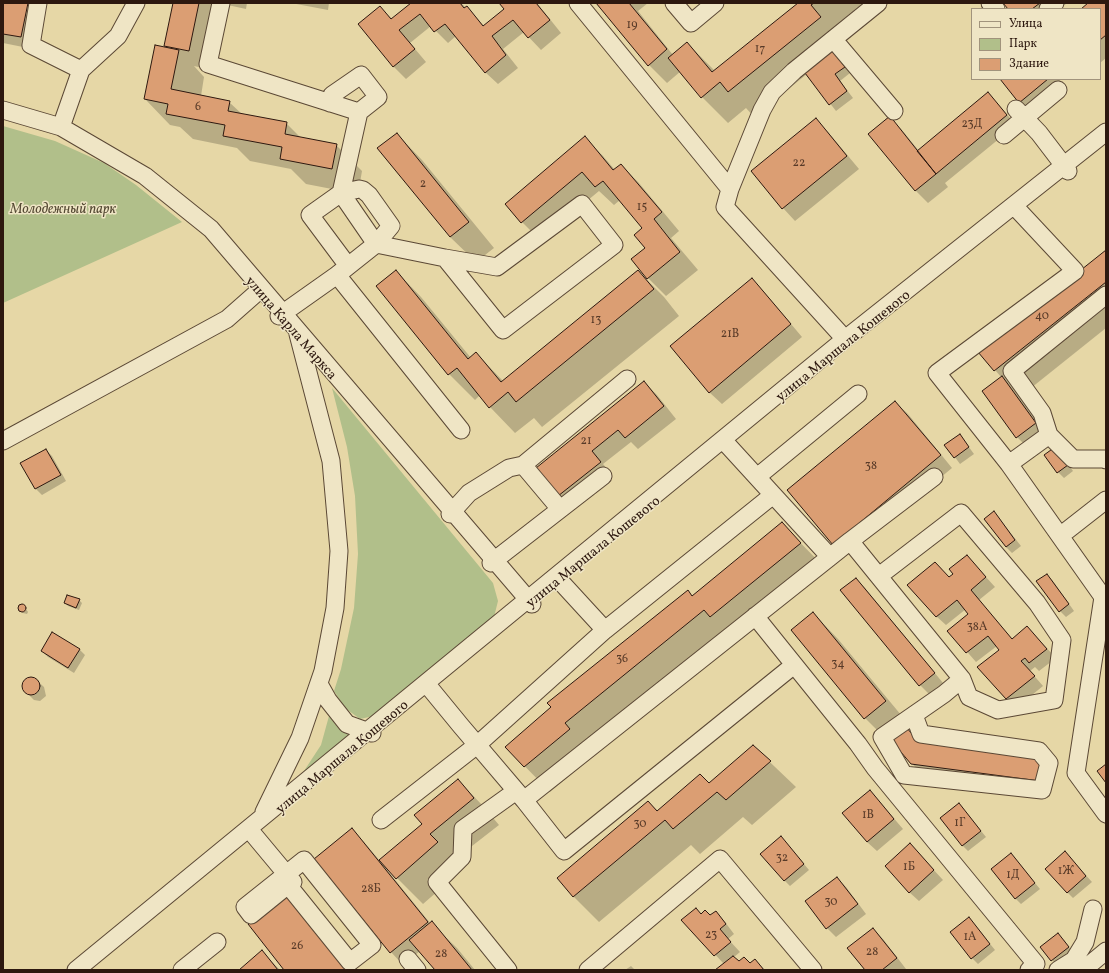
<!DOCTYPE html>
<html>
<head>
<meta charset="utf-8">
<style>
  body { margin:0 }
  #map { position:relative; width:1109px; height:973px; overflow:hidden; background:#e6d7a6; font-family:Vollkorn,serif }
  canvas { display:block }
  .frame { position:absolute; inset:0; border:4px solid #2d180f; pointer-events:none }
  .legend { position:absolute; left:971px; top:8px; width:130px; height:72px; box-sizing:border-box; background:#efe5c5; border:1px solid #a1937c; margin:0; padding:5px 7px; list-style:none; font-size:12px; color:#2d180f }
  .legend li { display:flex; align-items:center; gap:8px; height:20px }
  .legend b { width:20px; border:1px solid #a1937c }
</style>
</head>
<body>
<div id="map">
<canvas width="1109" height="973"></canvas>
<div class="frame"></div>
<ul class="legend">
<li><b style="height:5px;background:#efe5c5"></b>Улица</li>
<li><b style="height:11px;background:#b1bf8a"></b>Парк</li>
<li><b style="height:11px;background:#db9e73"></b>Здание</li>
</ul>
</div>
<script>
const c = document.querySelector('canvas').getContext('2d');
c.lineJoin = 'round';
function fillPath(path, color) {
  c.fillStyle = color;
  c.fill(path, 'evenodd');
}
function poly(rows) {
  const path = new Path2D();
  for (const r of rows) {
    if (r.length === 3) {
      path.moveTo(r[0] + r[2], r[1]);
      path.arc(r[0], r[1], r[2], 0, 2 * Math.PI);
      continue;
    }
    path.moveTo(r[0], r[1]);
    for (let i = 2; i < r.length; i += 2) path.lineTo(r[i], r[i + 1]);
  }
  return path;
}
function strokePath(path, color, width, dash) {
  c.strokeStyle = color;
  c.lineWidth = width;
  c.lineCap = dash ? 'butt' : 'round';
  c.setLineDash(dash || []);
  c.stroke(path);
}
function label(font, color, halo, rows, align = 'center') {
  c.font = font + ' Vollkorn,serif';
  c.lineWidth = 3;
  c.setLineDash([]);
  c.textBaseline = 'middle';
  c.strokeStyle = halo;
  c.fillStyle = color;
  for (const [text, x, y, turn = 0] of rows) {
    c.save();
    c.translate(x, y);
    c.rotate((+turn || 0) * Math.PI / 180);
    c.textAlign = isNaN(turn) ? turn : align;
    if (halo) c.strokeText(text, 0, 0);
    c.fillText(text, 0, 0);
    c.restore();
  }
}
const green = poly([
  [3,126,55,141,104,163,136,185,182,222,3,303],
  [332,388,493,583,498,601,494,617,378,715,360,719,345,708,334,691,341,669,354,608,358,554,355,496,347,447],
  [329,716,339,729,350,734,302,774,321,745]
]);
const shadow = poly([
  [3,3,32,3,33,49,3,43],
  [174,3,215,3,207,69,194,66,204,77,201,96,229,102,243,115,286,123,302,139,336,145,362,171,358,194,306,184,291,169,250,161,237,148,193,139,180,127,170,125,145,99,169,49,165,46],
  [221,3,247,3,246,9,223,4],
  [291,3,329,3,328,10],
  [412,3,461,3,466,8,467,7,484,26,505,9,500,3,537,3,561,33,541,50,524,32,503,49,518,68,498,84,485,72,456,36,448,43,431,26,410,43,426,62,406,79,394,67,359,24,380,8,392,19],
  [598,3,648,3,638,11,673,55,687,43,715,71,800,3,871,3,836,31,836,55,850,73,840,81,853,98,836,111,807,74,754,117,746,108,728,123,702,97,681,71,667,83,649,65],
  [1004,3,1067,3,1060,9,1009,9],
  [1089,3,1106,3,1106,58,1100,63,1100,9,1082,9],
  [1002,79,1059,79,1063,84,1029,111,1020,102],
  [997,103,1016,125,945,183,948,187,928,203,916,191,890,118,902,130,919,151],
  [816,120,828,132,859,169,795,221,783,208,753,172],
  [397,134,422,160,494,248,476,262,450,237],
  [585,138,603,156,615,170,621,165,639,183,679,231,671,238,698,270,666,296,648,278,644,228,620,200,614,205,599,191,540,240,522,222],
  [1106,251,1106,328,1021,396,1054,442,1035,455,1017,437,983,392,1002,378,995,370],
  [396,271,421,297,471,358,476,353,503,381,638,271,664,297,679,316,542,427,534,418,515,433,490,407,480,395,475,400,449,374],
  [752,279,764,292,802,337,722,404,709,392],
  [644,382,657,395,676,419,638,449,631,442,603,464,612,475,571,507,559,495,537,468],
  [895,402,908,414,952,468,846,556,834,544],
  [960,435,974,454,960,464,946,445],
  [46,450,52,456,66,481,42,495,36,489,22,464],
  [1061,454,1073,471,1064,478,1058,472],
  [994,512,1021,546,1012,553,1006,547],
  [782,524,826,569,590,749,595,755,550,792,506,747,688,592,693,596],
  [967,556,995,587,979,600,1013,640,1027,627,1056,658,1039,671,1035,667,1030,671,1043,686,1016,708,979,667,1001,650,997,646,976,662,949,631,970,614,966,609,946,625,936,616,949,578,955,574],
  [1047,575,1053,581,1074,611,1066,617,1060,611],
  [856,579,865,588,943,683,929,694,920,685,842,590],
  [79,600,82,603,79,610,68,606,65,603],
  [21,605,26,609,28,612,27,614,23,613,19,610,19,608],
  [813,613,838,639,911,727,908,730,919,743,1043,760,1042,783,915,767,894,741,891,744,865,718,792,630],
  [79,649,85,655,74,673,48,657,42,651],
  [33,677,44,687,46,696,40,701,34,700,23,689,23,683,27,678],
  [753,746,796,787,752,825,743,817,700,854,691,845,599,922,573,896,648,802,658,811,709,784],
  [458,780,483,806,499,825,454,860,463,869,423,904,389,870,388,871,430,923,431,923,457,948,475,970,436,970,420,951,403,965,391,952,352,829,364,842,380,861,423,824],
  [879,801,903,829,877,851,867,842],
  [959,804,986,837,968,851,962,845],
  [787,844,809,870,790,886,784,880],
  [919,854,943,880,919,901,909,892],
  [1011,854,1040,889,1021,904,1015,898],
  [1071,859,1092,882,1073,898,1067,892],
  [837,878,846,887,866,914,836,937,827,928],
  [716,912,725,922,734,934,728,939,740,952,734,957,739,963,750,965,755,960,765,970,717,970,724,964,683,920,701,914,710,917],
  [969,918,995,950,978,964,972,958],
  [873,929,883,939,906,969,909,970,866,970],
  [1064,940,1074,954,1058,966,1052,960],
  [262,952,280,970,240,970],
  [631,966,635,970,625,970]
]);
const building = poly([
  [3,3,28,3,21,37,3,34,3,3],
  [173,3,199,3,189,51,164,46,173,3],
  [411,3,460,3,464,8,467,6,483,26,504,9,499,3,536,3,550,20,528,38,513,20,492,36,506,55,485,73,445,24,434,32,420,14,399,30,415,49,393,67,358,24,380,6,391,19,411,3],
  [596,3,629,3,667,49,648,66,596,3],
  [798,3,814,3,811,5,821,17,728,92,720,82,701,98,668,58,687,42,712,72,798,3],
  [1003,3,1040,3,1032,9,1008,9,1003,3],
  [1088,3,1106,3,1106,35,1100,40,1100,9,1081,9,1088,3],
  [155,45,179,50,171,89,230,101,228,111,287,122,285,134,337,144,332,169,280,159,282,147,223,136,225,125,166,114,168,104,144,99,155,45],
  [830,48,845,67,835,74,847,91,829,105,802,69,830,48],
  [1000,79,1048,79,1019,103,1000,79],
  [988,92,1007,115,936,174,917,151,988,92],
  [890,116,936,174,915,191,868,134,890,116],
  [816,118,847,156,782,209,751,171,816,118],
  [397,133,469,222,450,237,377,148,397,133],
  [585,136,613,170,621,164,662,212,654,219,680,252,647,279,631,259,645,248,634,235,642,228,603,181,595,187,582,172,521,223,505,204,585,136],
  [1106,250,1106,282,994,371,978,352,1106,250],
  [396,270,468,359,476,352,501,382,638,270,654,289,516,402,508,392,489,408,457,368,448,375,376,286,396,270],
  [752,278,791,324,709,393,670,346,752,278],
  [1002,376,1036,423,1016,438,982,391,1002,376],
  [644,381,664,406,625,438,618,430,592,451,601,462,558,496,536,468,644,381],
  [895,401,941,455,833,545,787,490,895,401],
  [960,434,969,447,954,458,944,445,960,434],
  [1055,447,1068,465,1057,473,1044,455,1055,447],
  [46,449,61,475,35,489,20,463,46,449],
  [994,511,1015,540,1006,547,984,519,994,511],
  [782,522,801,543,710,617,704,610,565,723,570,729,524,767,505,747,551,707,547,703,688,590,692,596,782,522],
  [967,555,986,577,971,590,1012,639,1027,626,1047,649,1029,663,1025,658,1021,661,1035,676,1006,699,977,667,999,650,988,636,966,653,947,631,968,614,957,600,936,617,907,585,935,562,949,577,953,574,949,569,967,555],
  [1047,574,1069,604,1059,612,1036,581,1047,574],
  [856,578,935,673,919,686,840,590,856,578],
  [67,595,80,599,76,608,64,603,67,595],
  [22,608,4],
  [813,612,886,701,864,719,791,630,813,612],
  [52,632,80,649,68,668,41,651,52,632],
  [31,686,9],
  [906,727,919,742,1043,759,1040,781,911,764,890,739,906,727],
  [753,745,771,761,726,800,717,792,673,829,665,820,573,897,557,878,648,801,657,811,700,774,709,783,753,745],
  [1106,764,1106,783,1097,771,1106,764],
  [458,779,474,798,430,834,438,842,396,879,379,860,422,824,414,815,458,779],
  [870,790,894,819,867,842,842,813,870,790],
  [959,803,981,831,962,846,940,818,959,803],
  [352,828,428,922,390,953,314,859,352,828],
  [781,836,804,864,784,881,760,854,781,836],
  [910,843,934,870,909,893,885,866,910,843],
  [1065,851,1086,876,1067,893,1045,869,1065,851],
  [1011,853,1035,883,1015,899,991,869,1011,853],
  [837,877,858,904,826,929,805,901,837,877],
  [287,894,346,970,284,970,248,924,287,894],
  [696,908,701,914,705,910,710,915,716,911,726,924,720,929,731,942,714,956,681,920,696,908],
  [969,917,990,944,971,959,950,932,969,917],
  [432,921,472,970,435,970,409,940,432,921],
  [873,928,897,958,882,970,865,970,847,948,873,928],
  [1058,933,1069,947,1051,961,1040,947,1058,933],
  [262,950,278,970,239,970,262,950],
  [733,956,739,961,744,957,750,963,755,959,764,970,715,970,733,956]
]);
const minor = poly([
  [38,3,31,45,81,70],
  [221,3,208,64,359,112,341,193,359,189,363,190,369,195,391,226,376,244,341,193,310,215,348,266],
  [578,3,730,189],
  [674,3,691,23,715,3],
  [990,3,996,9],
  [1048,9,1055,3],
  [834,40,894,111],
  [330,103,332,95,361,75,378,97,359,112],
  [1016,109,1039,133,1068,171],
  [3,110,61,127,145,176,211,229,532,604],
  [61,127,81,70,118,36,136,3],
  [1004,135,1058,90],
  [1018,210,1075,271,937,373,1009,464,1049,435],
  [337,275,461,430],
  [1106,295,1012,371,1042,413,1049,435,1073,459,1105,459,1106,460],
  [279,316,337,275,376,244,445,258,503,330,614,245,582,204,497,267,445,258],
  [845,339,725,207,730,189,762,110,772,92,794,71,878,3],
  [3,441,227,319,261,289],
  [1009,464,1103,597,1076,773,1106,814],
  [523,465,560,509],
  [757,477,858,394],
  [450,514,469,493,509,468,523,465,627,379],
  [1060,536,1106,500],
  [850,541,934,477],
  [830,557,850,541,962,679,969,697,998,710,1054,700,1062,640,1037,603,961,513,879,576],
  [491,563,603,476],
  [755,616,858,744,875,768,1036,964,1029,970],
  [605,630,773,495],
  [319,684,328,700,347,724,372,733],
  [429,687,461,726,524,800,830,557,723,440],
  [914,715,921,734,1039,751,1049,763,1042,790,904,775,882,737,944,694,962,679],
  [524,800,564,851,794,665],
  [264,812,300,738,323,671,335,608,339,551,331,461,298,334],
  [381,820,477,745,605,630,560,581],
  [253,834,293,882],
  [304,860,372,945,350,962,288,885,251,915,245,907,304,860],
  [408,959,417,970],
  [76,970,845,339,1106,132],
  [182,970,217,942],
  [508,970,437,882,462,857,463,829,516,791],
  [588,970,720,859,813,970],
  [1058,970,1074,960,1085,942,1093,909],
  [1083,970,1106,951]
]);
const numberNames = [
  ["19",632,26],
  ["17",760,50],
  ["6",198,108],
  ["23Д",972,125],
  ["22",799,164],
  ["2",423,185],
  ["15",642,208],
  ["40",1042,317],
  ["13",596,321],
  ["21В",730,335],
  ["21",586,442],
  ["38",871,467],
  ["38А",977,628],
  ["36",622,660],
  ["34",838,665],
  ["1В",868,816],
  ["1Г",960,824],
  ["30",640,825],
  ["32",782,859],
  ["1Б",909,868],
  ["1Ж",1066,872],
  ["1Д",1013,876],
  ["28Б",371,890],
  ["30",831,903],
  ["23",711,936],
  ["1А",970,938],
  ["26",297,947],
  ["28",872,953],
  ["28",441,955]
];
const parkNames = [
  ["Молодежный парк",63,210]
];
const streetNames = [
  ["улица Карла Маркса",290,329,49],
  ["улица Маршала Кошевого",844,347,-39],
  ["улица Маршала Кошевого",594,553,-39],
  ["улица Маршала Кошевого",343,758,-40]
];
fillPath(green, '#b1bf8a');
fillPath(shadow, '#0003');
fillPath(building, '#db9e73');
strokePath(building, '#2d180f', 1);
strokePath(minor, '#5b4835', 19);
strokePath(minor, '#efe5c5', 17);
label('12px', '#583a28', null, numberNames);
label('italic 14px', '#554a34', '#efe5c5', parkNames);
label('14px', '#2d180f', '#efe5c5', streetNames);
</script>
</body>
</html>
